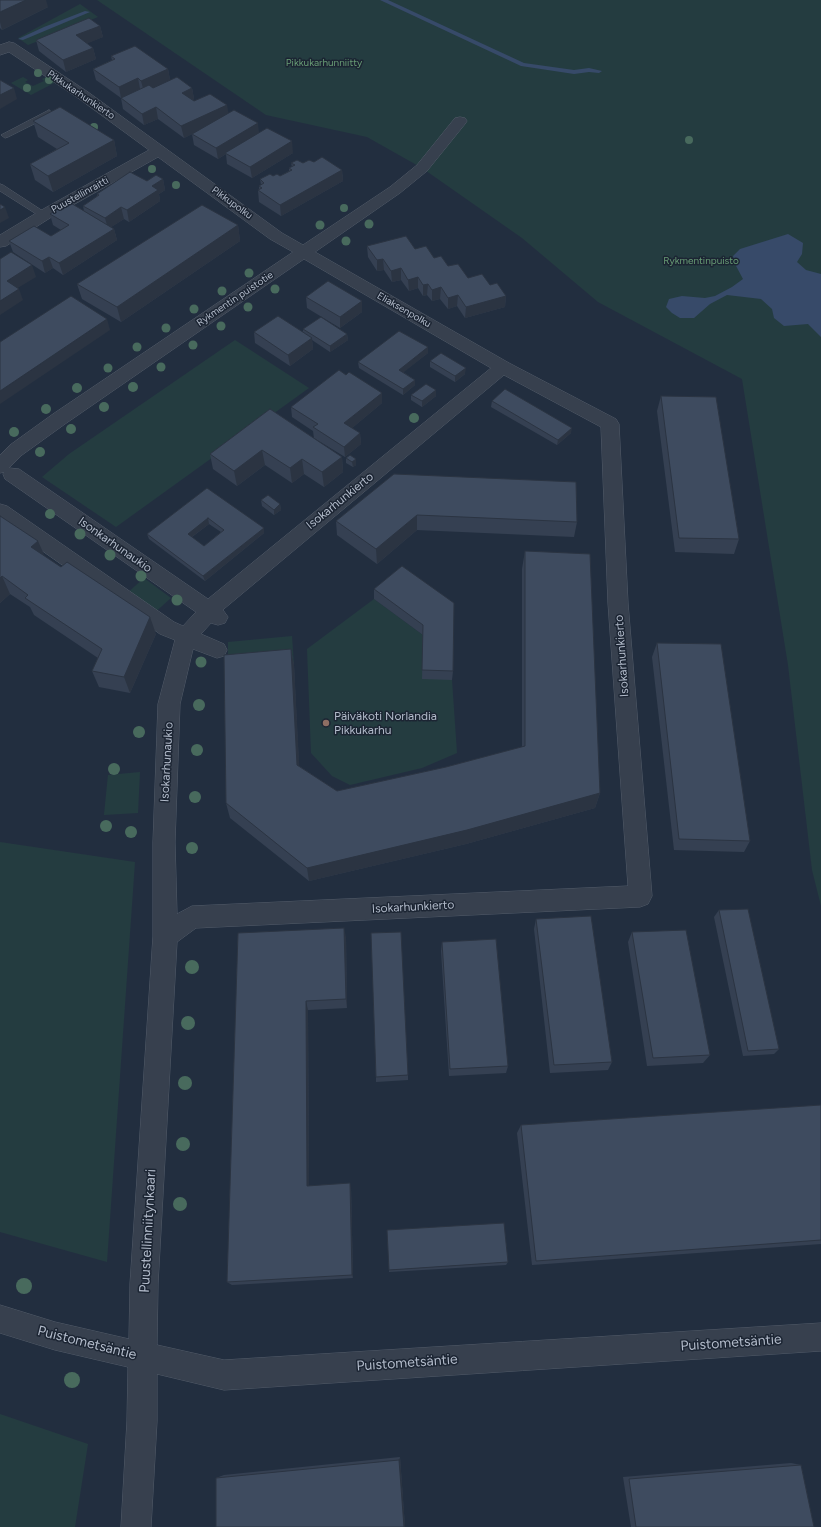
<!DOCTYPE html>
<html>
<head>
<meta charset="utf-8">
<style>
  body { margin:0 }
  canvas { display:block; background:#222e3f }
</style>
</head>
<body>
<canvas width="821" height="1527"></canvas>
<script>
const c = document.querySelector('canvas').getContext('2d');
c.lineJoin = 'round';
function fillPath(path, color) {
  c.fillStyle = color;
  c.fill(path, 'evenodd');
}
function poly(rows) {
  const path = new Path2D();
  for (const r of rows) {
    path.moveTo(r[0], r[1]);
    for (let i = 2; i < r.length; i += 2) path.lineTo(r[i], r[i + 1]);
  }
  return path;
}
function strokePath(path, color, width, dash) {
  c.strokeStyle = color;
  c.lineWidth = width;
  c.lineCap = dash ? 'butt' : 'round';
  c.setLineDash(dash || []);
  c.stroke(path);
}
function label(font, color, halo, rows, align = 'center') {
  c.font = font + ' Figtree,sans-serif';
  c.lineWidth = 3;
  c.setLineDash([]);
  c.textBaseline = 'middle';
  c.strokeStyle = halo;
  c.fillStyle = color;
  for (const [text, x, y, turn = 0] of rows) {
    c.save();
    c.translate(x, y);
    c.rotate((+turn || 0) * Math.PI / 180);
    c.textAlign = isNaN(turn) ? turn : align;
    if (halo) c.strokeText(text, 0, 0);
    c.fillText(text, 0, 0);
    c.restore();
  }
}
const green = poly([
  [97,0,821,0,821,906,812,870,788,665,742,379,598,302,522,238,422,168,367,137,266,115],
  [80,4,98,17,28,45,18,38],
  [48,76,56,82,31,95,11,83,23,77,28,80,25,82,33,86,44,81,42,79],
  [235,340,309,388,116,527,42,477,69,454],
  [144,578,171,598,152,615,125,595],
  [374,599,423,635,452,680,457,753,422,768,350,785,332,776,311,753,307,649],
  [292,636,294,665,228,671,228,642],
  [140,772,138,813,104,815,108,775],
  [0,842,135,862,107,1262,0,1232],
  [0,1414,88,1444,75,1527,0,1527]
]);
const water = poly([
  [788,234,803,243,802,254,797,262,806,270,821,274,821,337,808,324,784,326,774,318,772,309,761,299,727,295,710,304,694,318,680,318,672,313,666,307,669,299,682,296,705,298,715,296,732,287,743,279,735,264,733,256,740,249]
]);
const stream = poly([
  [380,0,388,0,524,63,574,70,589,68,602,71,599,73,589,72,574,74,521,66,380,0],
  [85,11,90,12,23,40,18,39,44,27,85,11]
]);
const lane = poly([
  [49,110,53,113,52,115,8,137,5,138,1,135,49,110],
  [0,184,3,185,49,215,44,218,41,217,0,191,0,184]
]);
const street = poly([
  [9,42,14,43,88,92,282,233,303,245,390,187,417,165,455,118,460,117,465,118,467,121,465,124,427,171,400,193,315,252,509,363,616,419,619,424,628,603,652,896,648,904,640,907,196,928,177,942,158,1284,157,1345,224,1360,821,1323,821,1351,224,1390,157,1374,157,1421,151,1527,121,1527,127,1421,128,1367,55,1350,0,1333,0,1305,55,1322,129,1339,130,1284,153,936,153,842,158,704,175,640,160,634,0,521,0,504,7,506,174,622,183,626,196,612,5,479,3,474,4,472,0,473,0,455,10,445,53,414,293,252,270,239,158,157,50,218,6,246,0,247,0,235,38,212,149,150,78,98,9,52,0,55,0,45,9,42],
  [304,259,491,368,208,599,19,469,9,468,22,455,65,424,304,259],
  [504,375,601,427,608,603,628,886,192,906,177,914,175,842,180,704,193,649,217,658,224,656,227,650,224,644,201,634,211,623,218,625,225,623,228,617,223,610,225,608,504,375]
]);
const trees = [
  [38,73,4],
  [49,80,4],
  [27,88,4],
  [94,127,4],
  [689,140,4],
  [152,169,4],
  [176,185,4],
  [344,208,4],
  [369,224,4.5],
  [320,225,4.5],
  [346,241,4.5],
  [249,273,4.5],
  [275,289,4.5],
  [222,291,4.5],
  [248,307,4.5],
  [194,309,4.5],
  [221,326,4.5],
  [166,328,4.5],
  [193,345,4.5],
  [137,347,4.5],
  [161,367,4.5],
  [108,368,4.5],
  [133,387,5],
  [77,388,5],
  [104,407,5],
  [46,409,5],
  [414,418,5],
  [71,429,5],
  [14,432,5],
  [40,452,5],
  [50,514,5],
  [80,534,5.5],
  [110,555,5.5],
  [141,576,5.5],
  [177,600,5.5],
  [201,662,5.5],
  [199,705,6],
  [139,732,6],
  [197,750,6],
  [114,769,6],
  [195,797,6],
  [106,826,6],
  [131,832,6],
  [192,848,6],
  [192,967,7],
  [188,1023,7],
  [185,1083,7],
  [183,1144,7],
  [180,1204,7],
  [24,1286,8],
  [72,1380,8]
];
const wall = poly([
  [0,0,48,7,2,30,0,28],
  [100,26,103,37,87,43,93,48,96,59,66,72,39,51,36,40],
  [111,56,168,69,170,80,152,88,192,88,194,99,192,100,194,101,228,113,259,132,293,153,252,178,227,164,226,154,218,159,194,145,192,134,194,133,184,138,158,119,144,125,123,109,121,98,96,80,93,69,112,60],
  [33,121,114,140,117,156,53,192,35,180,30,164,57,149,38,137],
  [314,162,342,170,343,181,281,216,259,202,258,190,259,190,259,186,261,185,260,179,273,176,280,176,289,171,289,168,292,167,291,163,303,163],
  [163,179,165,190,159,194,160,201,129,222,124,219,111,227,114,229,117,240,63,275,53,268,45,273,13,252,9,241,51,236,61,230,53,225,50,214,84,211,83,206,97,196,97,194,147,181],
  [238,225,240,241,121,322,82,299,77,284],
  [367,246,415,249,434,258,468,278,490,285,506,296,505,307,465,318,457,306,448,309,440,299,432,301,427,295,423,296,418,288,409,291,401,280,392,282,384,270,377,271,368,257],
  [306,297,362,312,340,328,307,308],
  [303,329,347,334,348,340,330,352,312,340,313,349,290,366,255,343,254,332,303,333],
  [428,353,403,372,415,380,415,385,403,395,359,368,358,362],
  [430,361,465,374,455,382,430,367],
  [411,395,436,396,422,407,411,400],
  [661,396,739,539,734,554,675,552,657,411],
  [492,401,571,433,557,445,491,407],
  [382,403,352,428,360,433,361,444,345,457,314,438,313,431,292,417,291,407],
  [270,409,342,457,343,472,324,487,304,474,292,483,265,465,237,486,213,469,210,454],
  [346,458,356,459,356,465,353,467,346,463],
  [394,474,577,522,574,537,417,530,377,564,337,535,336,521],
  [207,488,264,533,205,581,149,539,147,534],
  [209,524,221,532,204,546,192,537],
  [261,500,280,504,281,510,274,515,262,506],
  [0,516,44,556,156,634,130,693,99,687,92,671,98,658,34,615,30,607,10,594,0,603],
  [525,551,600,793,595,808,466,844,309,881,230,818,226,803,291,649,294,665,299,766,337,791,446,767,522,747,522,569],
  [402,566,453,671,452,680,422,679,423,635,374,599,374,589],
  [657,643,750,841,744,852,674,850,652,657],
  [719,910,779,1049,774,1054,743,1056,714,917],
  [536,919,612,1062,608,1070,550,1073,534,929],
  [632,932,710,1055,703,1063,647,1066,628,942],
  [238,933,346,937,347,1008,308,1010,309,1186,351,1188,353,1278,232,1285,227,1282],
  [442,942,508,1066,506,1073,449,1076,441,951],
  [408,1075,408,1080,376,1082,376,1077],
  [821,1105,821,1244,532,1265,517,1133,521,1125],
  [508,1262,506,1265,389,1272,389,1270],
  [400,1457,405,1527,216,1478,224,1475],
  [791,1463,801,1465,814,1527,631,1527,623,1477]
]);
const shadedWall = poly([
  [26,0,46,0,48,7,2,30,0,22,0,12],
  [100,26,103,37,79,47,76,35],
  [93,48,96,59,66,72,63,60],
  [168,69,170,80,144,92,141,81],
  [138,78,140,89,121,98,119,87],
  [14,88,17,99,0,109,0,95],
  [192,88,194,99,184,104,182,93],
  [227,105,229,116,184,138,181,126],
  [156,107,158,119,144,125,142,114],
  [258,123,259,134,225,153,226,154,218,159,216,148],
  [114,140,117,156,53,192,48,176],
  [292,141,293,153,252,178,250,167],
  [342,170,343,181,281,216,280,205],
  [163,179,165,190,159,194,160,201,129,222,127,210,152,186],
  [5,207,9,218,0,223,0,210],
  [121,207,124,219,108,229,105,218],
  [238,225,240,241,121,322,117,307],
  [114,229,117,240,63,275,59,263],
  [49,257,53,268,45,273,42,261],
  [383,259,384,270,377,271,377,260],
  [32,265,36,277,11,292,7,281],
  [401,268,401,280,392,282,391,271],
  [418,277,418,288,409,291,408,280],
  [428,284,427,295,423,296,423,285],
  [441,287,440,299,432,301,432,290],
  [19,289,23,300,0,315,0,301],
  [458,295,457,306,448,309,448,298],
  [506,296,505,307,465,318,466,307],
  [362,301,362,312,340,328,340,317],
  [107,319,110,330,0,404,0,391],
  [347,334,348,340,330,352,330,346],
  [312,338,313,349,290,366,288,355],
  [428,347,428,353,399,376,399,370],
  [466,368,465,374,455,382,455,376],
  [415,380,415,385,403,395,403,389],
  [436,390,436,396,422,407,422,401],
  [382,393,382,403,345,434,344,423],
  [572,428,571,433,557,445,558,440],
  [360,433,361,444,345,457,344,447],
  [262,450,265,465,237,486,234,471],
  [342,457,343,472,324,487,322,472],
  [302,459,304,474,292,483,290,468],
  [356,459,356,465,353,467,352,462],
  [280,504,281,510,274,515,274,510],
  [417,515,417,530,377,564,376,549],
  [208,518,209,524,189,539,188,534],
  [264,528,264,533,205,581,203,576],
  [38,541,46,559,31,547],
  [2,576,10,594,0,603,0,578],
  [150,617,156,634,130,693,124,677],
  [291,649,294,665,300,780,297,765],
  [600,793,595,808,466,844,309,881,307,868],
  [344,928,346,937,347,1008,346,999],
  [306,1001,308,1010,309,1190,307,1186],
  [350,1183,351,1188,353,1278,352,1275],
  [400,1457,405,1527,404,1527,399,1460]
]);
const building = poly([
  [0,0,26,0,0,12,0,0],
  [89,18,100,26,76,35,93,48,63,60,36,40,89,18],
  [135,46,168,69,141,81,138,78,119,87,93,69,115,59,111,56,135,46],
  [177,77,192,88,182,93,194,101,210,94,227,105,181,126,156,107,142,114,121,98,149,85,153,88,177,77],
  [0,80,14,88,0,95,0,80],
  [60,107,114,140,48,176,30,164,69,143,33,121,60,107],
  [234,110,258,123,216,148,192,134,234,110],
  [267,128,292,141,250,167,225,153,267,128],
  [322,157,342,170,280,205,258,190,262,188,259,186,264,183,260,179,270,174,273,176,277,174,280,176,292,170,289,168,295,165,291,163,297,160,303,163,309,160,314,162,322,157],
  [130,172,147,181,156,175,163,179,152,186,158,190,127,210,121,207,105,218,83,206,99,195,97,194,130,172],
  [69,202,114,229,59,263,49,257,42,261,9,241,34,226,51,236,69,225,50,214,69,202],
  [0,204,5,207,0,210,0,204],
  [202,205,238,225,117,307,77,284,202,205],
  [406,236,415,249,426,246,434,258,441,256,448,266,458,264,468,278,482,274,490,285,497,283,506,296,466,307,458,295,448,298,441,287,432,290,428,284,423,285,418,277,408,280,401,268,391,271,383,259,377,260,367,246,406,236],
  [11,252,32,265,7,281,19,289,0,301,0,259,11,252],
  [328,281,362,301,340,317,306,297,328,281],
  [71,296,107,319,0,391,0,342,71,296],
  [278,316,312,338,288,355,254,332,278,316],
  [321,317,347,334,330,346,303,329,321,317],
  [399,331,428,347,399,370,415,380,403,389,358,362,399,331],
  [441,353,466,368,455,376,430,361,441,353],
  [339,370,346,375,349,372,382,393,344,423,360,433,344,447,313,427,318,424,291,407,339,370],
  [426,384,436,390,422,401,411,395,426,384],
  [505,389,572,428,558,440,492,401,505,389],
  [661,396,716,397,739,539,679,538,661,396],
  [270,409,342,457,322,472,302,459,290,468,262,450,234,471,210,454,270,409],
  [350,455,356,459,352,462,346,458,350,455],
  [394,474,576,482,577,522,417,515,376,549,336,521,394,474],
  [207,488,264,528,203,576,147,534,207,488],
  [208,518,224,530,204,546,188,534,208,518],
  [268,495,280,504,274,510,261,500,268,495],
  [0,516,38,541,31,547,61,567,67,562,150,617,124,677,92,671,102,649,25,598,28,595,2,576,0,578,0,516],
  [525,551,590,554,600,793,467,830,307,868,226,803,224,655,291,649,297,765,337,791,446,767,525,746,525,551],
  [402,566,454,603,453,671,422,670,423,625,374,589,402,566],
  [657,643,721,644,750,841,679,839,657,643],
  [748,909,779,1049,748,1051,719,910,748,909],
  [591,916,612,1062,554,1065,536,919,591,916],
  [344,928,346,999,306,1001,307,1186,350,1183,352,1275,227,1282,238,933,344,928],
  [686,930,710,1055,653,1058,632,932,686,930],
  [401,932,408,1075,376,1077,371,933,401,932],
  [496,939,508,1066,450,1069,442,942,496,939],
  [821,1105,821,1240,536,1261,521,1125,821,1105],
  [504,1223,508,1262,389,1270,387,1230,504,1223],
  [399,1460,404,1527,216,1527,216,1478,399,1460],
  [801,1465,814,1527,636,1527,629,1479,801,1465]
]);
const markers = [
  [326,723,4,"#8d6e63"]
];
const farParknames = [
  ["Pikkukarhunniitty",324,63],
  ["Rykmentinpuisto",701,261]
];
const farStreetnames = [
  ["Pikkukarhunkierto",81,95,34],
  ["Puustellinraitti",80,195,-29],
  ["Pikkupolku",232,203,36],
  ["Rykmentin puistotie",235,299,-34],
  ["Eliaksenpolku",404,310,30]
];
const streetNames = [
  ["Isokarhunkierto",340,501,-39],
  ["Isonkarhunaukio",115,545,35],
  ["Isokarhunkierto",622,656,-94],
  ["Isokarhunaukio",167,762,-87],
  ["Isokarhunkierto",413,907,-3]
];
const poiNames = [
  ["Päiväkoti Norlandia",334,716],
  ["Pikkukarhu",334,730]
];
const nearStreetnames = [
  ["Puustellinniitynkaari",148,1231,-87],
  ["Puistometsäntie",87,1343,14],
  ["Puistometsäntie",731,1343,-4],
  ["Puistometsäntie",407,1363,-4]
];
fillPath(green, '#243c40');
fillPath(water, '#374a69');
fillPath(stream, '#374a69');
strokePath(lane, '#525b69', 1);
strokePath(street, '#525b69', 1);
fillPath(lane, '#37404e');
fillPath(street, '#37404e');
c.fillStyle = '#486a5d';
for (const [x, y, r] of trees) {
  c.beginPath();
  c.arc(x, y, r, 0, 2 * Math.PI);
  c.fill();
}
fillPath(wall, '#354052');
fillPath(shadedWall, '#2b3442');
fillPath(building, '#3e4b5f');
strokePath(building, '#2b3442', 1);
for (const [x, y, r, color] of markers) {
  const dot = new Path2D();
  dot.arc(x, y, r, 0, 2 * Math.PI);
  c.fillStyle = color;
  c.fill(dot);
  strokePath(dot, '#1c2533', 1.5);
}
label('10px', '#689c75', '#1c2533', farParknames);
label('10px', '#b2bbca', '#1c2533', farStreetnames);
label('12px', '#b2bbca', '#1c2533', streetNames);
label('12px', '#b2bbca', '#1c2533', poiNames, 'left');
label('14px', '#b2bbca', '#1c2533', nearStreetnames);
</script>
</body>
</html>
